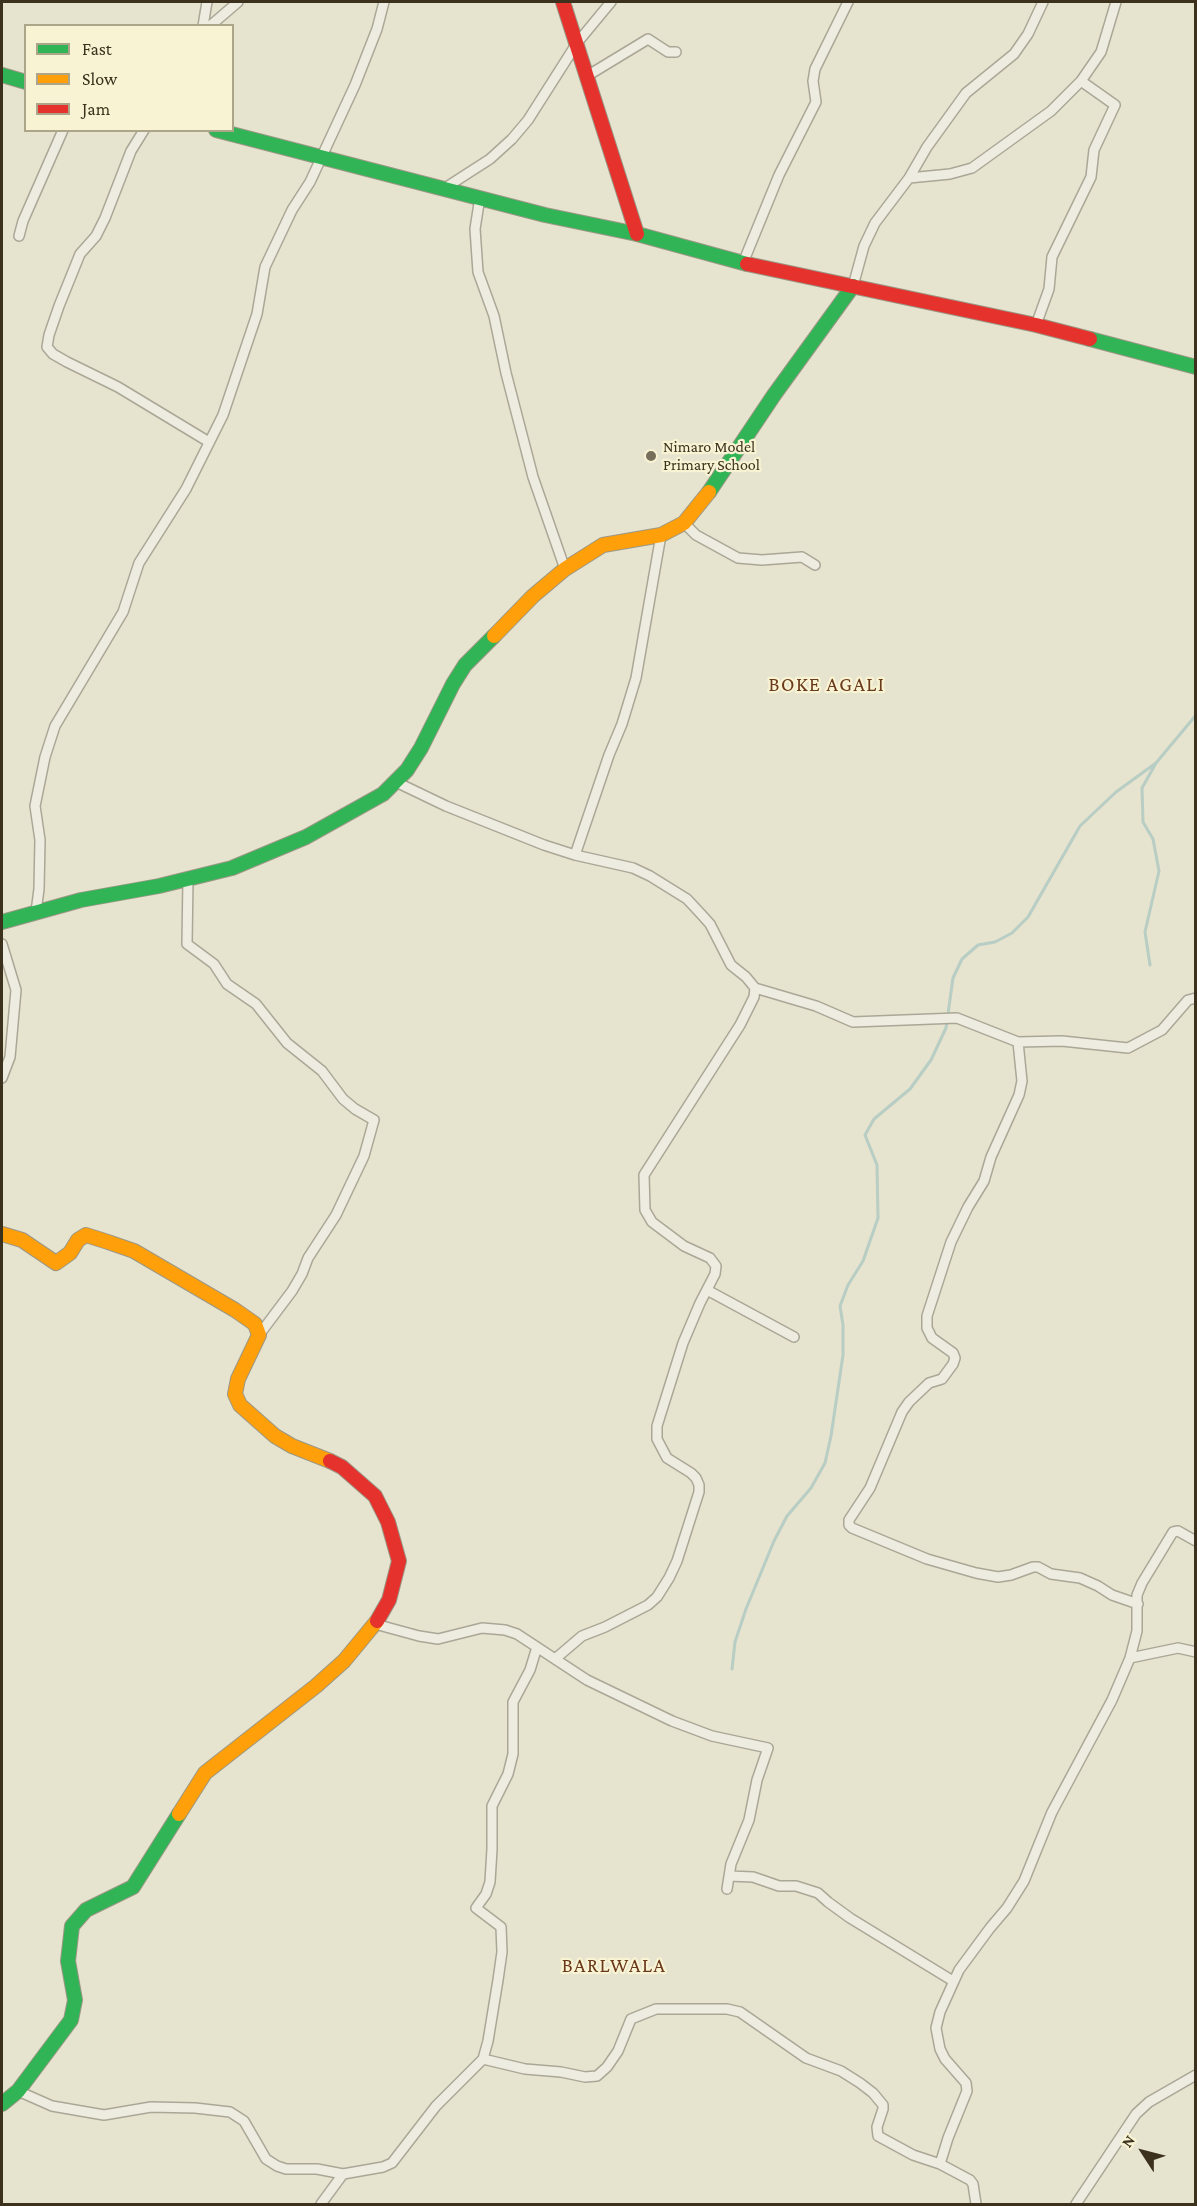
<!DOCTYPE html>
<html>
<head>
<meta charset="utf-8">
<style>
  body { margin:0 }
  #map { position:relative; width:1197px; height:2206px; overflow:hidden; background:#e6e3ce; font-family:"Crimson Pro",serif }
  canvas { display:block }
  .frame { position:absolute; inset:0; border:3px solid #3b311d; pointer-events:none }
  .legend { position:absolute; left:24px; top:24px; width:210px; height:108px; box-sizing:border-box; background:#f8f3d3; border:2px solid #aca58a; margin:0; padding:8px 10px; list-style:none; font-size:18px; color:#3b311d }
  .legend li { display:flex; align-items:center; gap:12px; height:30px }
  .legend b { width:30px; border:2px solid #aca58a }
  .north { position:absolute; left:1113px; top:2122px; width:60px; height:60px; -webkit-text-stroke:4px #f8f3d3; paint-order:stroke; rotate:306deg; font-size:16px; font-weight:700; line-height:24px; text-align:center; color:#3b311d }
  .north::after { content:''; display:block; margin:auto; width:21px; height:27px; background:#3b311d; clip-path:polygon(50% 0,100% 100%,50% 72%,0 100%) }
</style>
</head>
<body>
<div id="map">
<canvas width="1197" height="2206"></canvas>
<div class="frame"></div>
<ul class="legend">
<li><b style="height:8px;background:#30b455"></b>Fast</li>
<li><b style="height:8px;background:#ff9f0a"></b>Slow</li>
<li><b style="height:8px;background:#e5322d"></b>Jam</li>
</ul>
<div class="north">N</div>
</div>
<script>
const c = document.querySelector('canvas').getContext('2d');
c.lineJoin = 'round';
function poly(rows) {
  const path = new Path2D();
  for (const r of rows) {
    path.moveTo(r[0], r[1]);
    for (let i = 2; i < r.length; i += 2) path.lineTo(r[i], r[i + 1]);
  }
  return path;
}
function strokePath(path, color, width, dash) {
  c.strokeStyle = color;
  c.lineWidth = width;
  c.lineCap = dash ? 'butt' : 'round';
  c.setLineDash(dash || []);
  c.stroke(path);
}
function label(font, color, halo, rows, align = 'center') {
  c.font = font + ' "Crimson Pro",serif';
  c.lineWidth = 4.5;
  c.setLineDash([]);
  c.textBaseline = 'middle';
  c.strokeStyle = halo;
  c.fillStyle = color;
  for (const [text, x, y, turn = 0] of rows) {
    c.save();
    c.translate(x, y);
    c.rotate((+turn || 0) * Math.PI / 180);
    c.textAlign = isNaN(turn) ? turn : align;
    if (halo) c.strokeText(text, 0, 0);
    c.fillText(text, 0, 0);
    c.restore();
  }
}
const stream = poly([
  [1150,965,1145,932,1159,871,1153,839,1143,822,1142,788,1156,763,1196,715],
  [732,1669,735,1642,746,1609,774,1541,787,1516,811,1488,825,1463,831,1436,843,1355,843,1325,840,1306,848,1285,863,1261,878,1218,877,1165,865,1135,874,1119,910,1089,931,1060,946,1028,953,978,962,959,978,945,995,942,1012,933,1028,917,1080,826,1116,792,1156,763]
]);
const street = poly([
  [203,26,207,2],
  [210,26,238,2],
  [587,76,648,39,668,52,676,52],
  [144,130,131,151,105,218,96,236,80,254,59,306,49,335,47,347,53,354,67,362,118,387,209,442],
  [909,178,950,174,972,168,1051,111,1081,81,1101,52,1116,2],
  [445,188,490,159,512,139,528,120,577,43,611,2],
  [480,197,475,229,478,272,494,316,506,373,533,477,565,569],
  [19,236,23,221,63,130],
  [743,263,779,175,816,102,813,81,815,69,848,2],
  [853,286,864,246,875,223,909,178,927,147,966,93,1014,54,1028,34,1043,2],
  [1036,325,1049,289,1052,257,1091,177,1094,150,1115,105,1081,81],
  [684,523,696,535,738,558,762,560,802,557,815,565],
  [396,782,446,806,544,845,575,855,633,868,650,876,687,899,701,914,710,924,731,965,746,977,755,988,816,1006,853,1022,957,1018,1018,1042,1062,1041,1128,1048,1162,1030,1188,1000,1196,998],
  [575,855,609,755,622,724,636,678,661,535],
  [188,879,187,944,214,964,227,984,256,1004,287,1043,322,1071,343,1099,355,1109,374,1120,364,1156,336,1215,308,1258,302,1274,292,1291,259,1335],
  [36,912,39,889,40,840,35,806,45,757,55,726,123,612,139,563,186,489,223,415,257,314,265,267,292,210,310,182,355,85,377,29,384,2],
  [2,944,16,990,10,1057,2,1078],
  [1018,1042,1022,1081,1019,1095,991,1157,984,1181,968,1207,951,1242,927,1316,927,1328,932,1338,953,1353,955,1358,953,1364,942,1379,929,1383,909,1402,902,1412,870,1488,849,1520,849,1525,852,1528,927,1559,976,1573,998,1577,1011,1575,1033,1567,1038,1567,1051,1574,1080,1578,1098,1586,1112,1595,1138,1604],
  [707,1290,794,1337],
  [375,1624,419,1636,438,1639,482,1628,505,1630,517,1634,555,1659,582,1636,605,1627,648,1605,657,1597,669,1578,677,1561,699,1492,699,1485,696,1478,691,1473,667,1458,657,1439,657,1426,683,1343,700,1303,715,1274,716,1266,710,1258,684,1246,652,1222,645,1210,644,1175,740,1025,754,997,755,988],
  [1130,1658,1178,1648,1196,1652],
  [555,1659,587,1680,672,1721,712,1736,768,1748,757,1780,749,1820,731,1864,727,1889],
  [729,1876,753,1877,779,1886,796,1886,818,1893,828,1902,850,1918,953,1981],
  [483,2059,488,2041,498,1980,502,1952,501,1927,476,1908,486,1894,490,1882,492,1849,492,1806,508,1774,513,1754,513,1702,530,1670,537,1647],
  [18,2091,52,2106,104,2115,151,2107,195,2108,230,2112,244,2121,266,2159,277,2166,286,2169,317,2169,343,2174],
  [321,2204,343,2174,383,2167,392,2163,436,2106,483,2059,525,2069,561,2072,585,2077,597,2076,607,2067,618,2051,631,2019,656,2009,727,2009,740,2012,806,2058,841,2071,860,2083,873,2093,883,2105,883,2109,877,2127,878,2136,913,2155,940,2164],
  [976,2204,973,2184,970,2180,940,2164,948,2138,967,2091,966,2083,945,2059,940,2049,936,2028,940,2012,959,1970,990,1928,1007,1908,1024,1881,1052,1812,1112,1700,1130,1658,1137,1631,1137,1595,1142,1583,1173,1532,1178,1531,1196,1541],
  [1076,2204,1136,2114,1149,2102,1196,2075]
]);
const fast = poly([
  [2,75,26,82],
  [216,130,545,215,637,234,747,264],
  [1090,339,1196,367],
  [709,492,774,395,853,286],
  [2,922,81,900,159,886,232,868,306,837,383,794,407,770,421,748,453,684,465,665,494,636],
  [2,2104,18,2091,71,2020,75,2000,68,1961,72,1926,86,1910,133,1887,179,1814]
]);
const slow = poly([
  [494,636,533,596,565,569,603,545,661,535,684,523,709,492],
  [2,1234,22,1240,56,1263,70,1253,78,1240,86,1235,108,1242,134,1251,235,1310,255,1324,259,1335,238,1379,235,1394,240,1405,275,1436,292,1446,330,1461],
  [179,1814,205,1773,316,1686,344,1661,377,1621]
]);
const jam = poly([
  [563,2,637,234],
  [747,264,1036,325,1090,339],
  [330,1461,342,1467,375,1496,388,1522,399,1561,389,1600,377,1621]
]);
const markers = [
  [651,456,6,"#776f5b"]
];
const poiNames = [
  ["Nimaro Model",663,447],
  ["Primary School",663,465]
];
const quarterNames = [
  ["BOKE AGALI",827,685],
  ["BARLWALA",614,1966]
];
strokePath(stream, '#b8cdc4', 3);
strokePath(street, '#aba797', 12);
strokePath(fast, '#9b9786', 16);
strokePath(slow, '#9b9786', 16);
strokePath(jam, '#9b9786', 16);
strokePath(street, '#eeece0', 9);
strokePath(fast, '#30b455', 14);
strokePath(slow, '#ff9f0a', 14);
strokePath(jam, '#e5322d', 14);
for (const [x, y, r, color] of markers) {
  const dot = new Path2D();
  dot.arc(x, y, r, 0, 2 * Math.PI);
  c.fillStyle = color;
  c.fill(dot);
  strokePath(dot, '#f8f3d3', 2);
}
label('16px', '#3b311d', '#f8f3d3', poiNames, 'left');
c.letterSpacing = '1.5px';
label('20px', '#6a381a', '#f8f3d3', quarterNames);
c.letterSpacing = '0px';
</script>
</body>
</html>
